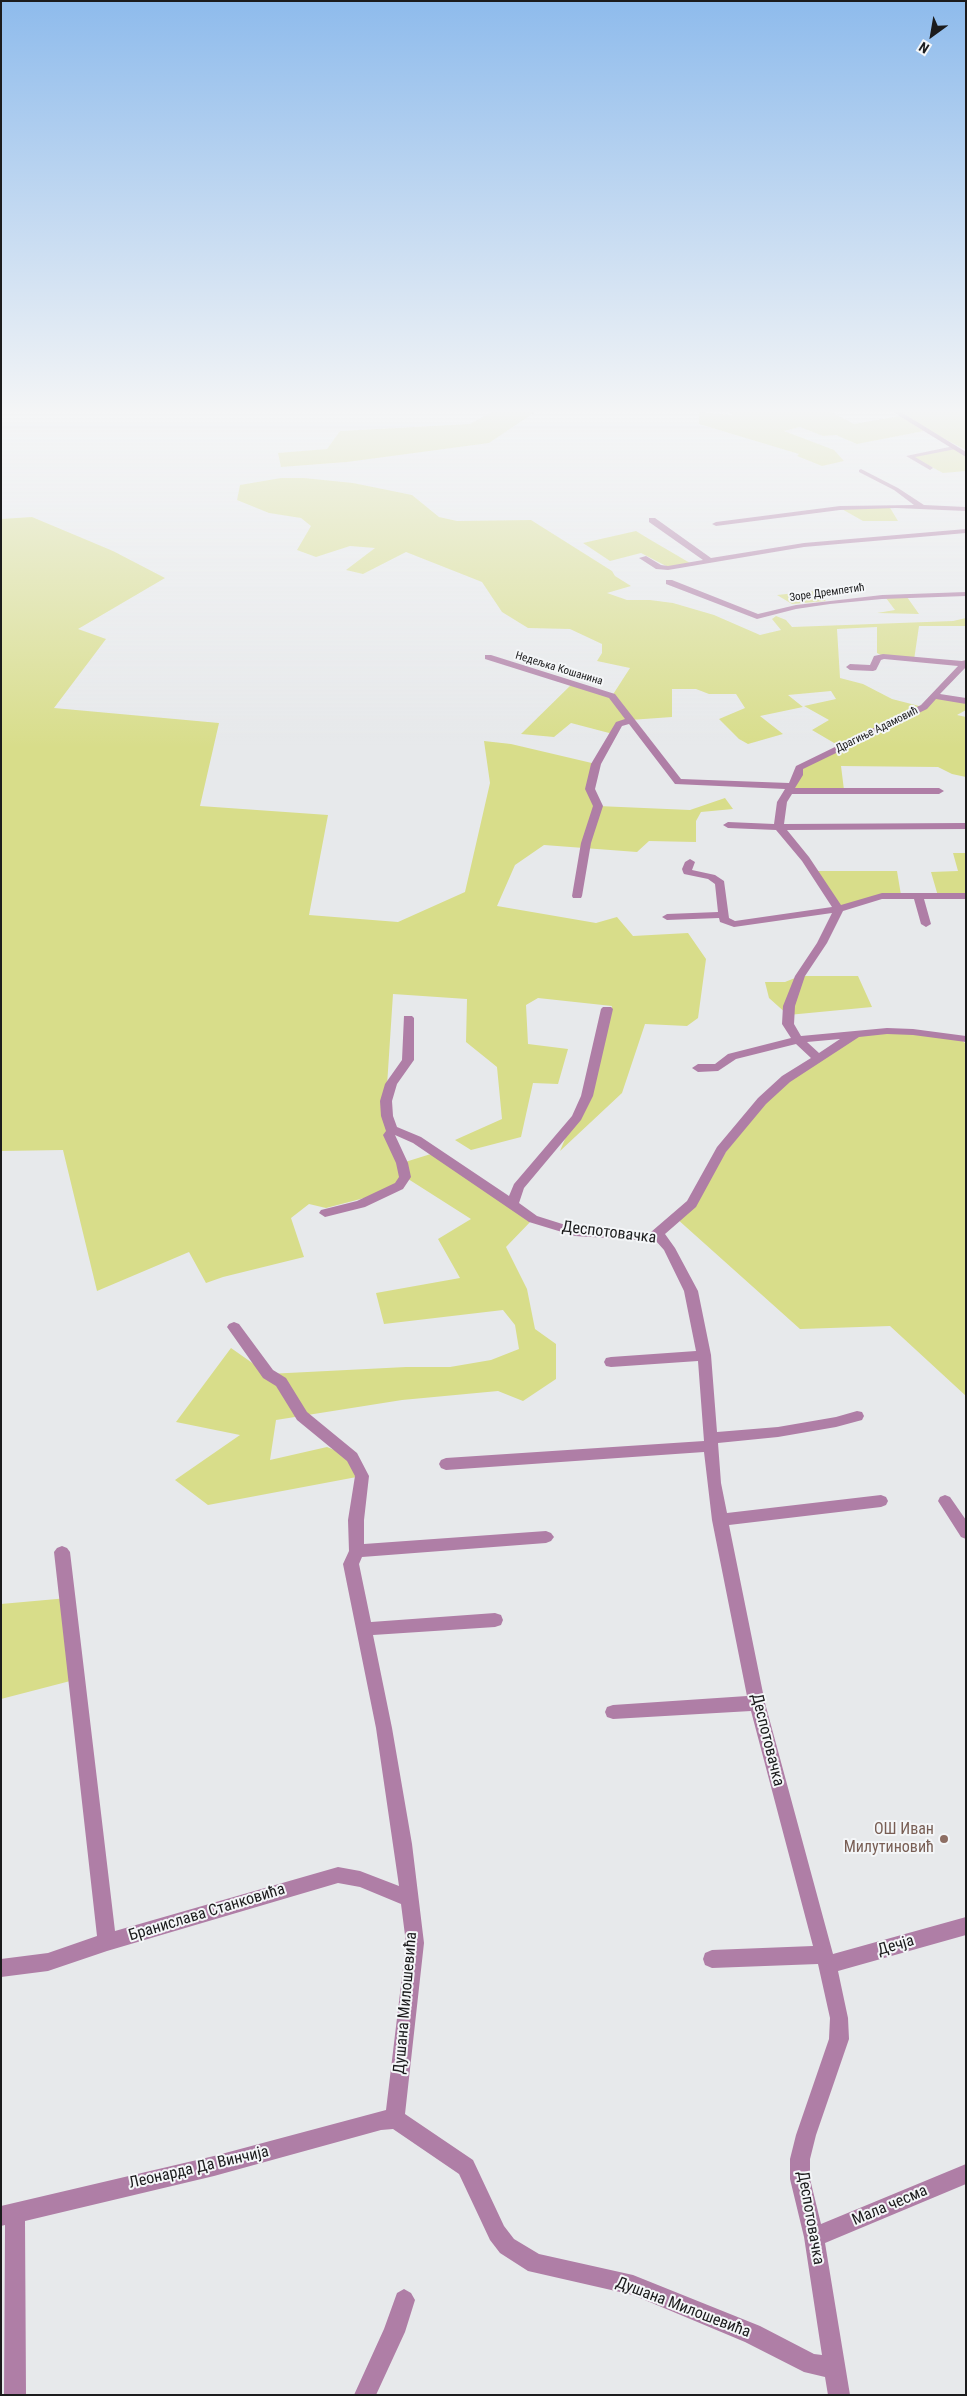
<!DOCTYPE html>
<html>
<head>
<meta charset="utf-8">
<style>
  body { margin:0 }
  #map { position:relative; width:967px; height:2396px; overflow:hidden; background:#e7e9eb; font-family:"Roboto Condensed",sans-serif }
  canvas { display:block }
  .frame { position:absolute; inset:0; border:2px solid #1b1b1c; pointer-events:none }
  .north { position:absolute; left:907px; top:10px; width:50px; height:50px; -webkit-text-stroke:4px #f4f6f8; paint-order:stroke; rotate:212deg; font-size:14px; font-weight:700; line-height:20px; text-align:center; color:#1b1b1c }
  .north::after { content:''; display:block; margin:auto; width:18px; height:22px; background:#1b1b1c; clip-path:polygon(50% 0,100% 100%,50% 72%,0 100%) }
</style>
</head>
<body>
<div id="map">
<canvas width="967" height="2396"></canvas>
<div class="frame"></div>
<div class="north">N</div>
</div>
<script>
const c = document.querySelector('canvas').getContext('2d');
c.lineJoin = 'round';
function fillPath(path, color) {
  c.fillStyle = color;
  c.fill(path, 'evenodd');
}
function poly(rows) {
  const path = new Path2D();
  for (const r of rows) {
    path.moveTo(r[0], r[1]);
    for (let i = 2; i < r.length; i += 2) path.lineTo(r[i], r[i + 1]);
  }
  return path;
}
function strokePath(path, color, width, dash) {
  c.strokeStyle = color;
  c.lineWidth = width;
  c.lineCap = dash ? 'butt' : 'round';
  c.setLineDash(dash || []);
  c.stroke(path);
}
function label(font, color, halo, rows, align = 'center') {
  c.font = font + ' "Roboto Condensed",sans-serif';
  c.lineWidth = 4;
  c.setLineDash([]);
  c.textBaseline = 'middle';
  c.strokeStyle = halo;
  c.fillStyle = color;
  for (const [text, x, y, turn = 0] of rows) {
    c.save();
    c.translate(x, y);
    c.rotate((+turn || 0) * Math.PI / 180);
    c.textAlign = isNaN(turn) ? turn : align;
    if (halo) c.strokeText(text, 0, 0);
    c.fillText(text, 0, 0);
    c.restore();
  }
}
const green = poly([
  [492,412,535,412,489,443,347,462,281,467,278,453,327,449,340,431,470,424],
  [699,412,732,415,730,412,831,412,854,424,900,416,924,431,857,444,836,435,823,436,800,427,784,431,834,450,844,461,822,466,797,456,799,454,699,424],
  [902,412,966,412,966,450,931,432],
  [954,448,966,455,966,471,943,473,911,456],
  [281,478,304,478,353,483,412,495,439,517,457,521,531,520,612,571,615,576,631,586,607,593,627,600,650,600,673,603,714,615,760,635,781,630,772,619,776,616,786,620,792,627,953,621,966,618,966,626,919,626,914,660,883,656,877,653,877,627,837,629,840,678,863,684,892,699,923,707,934,696,966,701,966,710,957,715,966,717,966,777,952,774,938,767,841,766,844,790,788,791,799,768,841,747,812,730,829,720,804,706,836,699,831,691,788,695,803,707,760,716,783,734,748,744,739,739,719,719,745,708,736,694,709,694,696,689,672,689,672,717,630,720,622,722,613,734,571,723,554,737,521,734,573,683,612,696,630,668,597,661,602,653,602,644,570,629,528,628,502,612,482,582,406,552,363,574,346,570,375,548,350,546,316,557,297,550,311,526,301,518,269,513,237,500,240,485],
  [889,506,898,521,863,521,840,508],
  [32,517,113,551,165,578,78,629,106,639,54,708,219,723,200,806,328,815,309,915,398,922,465,892,490,783,484,741,511,744,596,764,590,789,598,806,690,810,725,798,733,809,701,812,696,821,696,842,649,841,637,852,544,845,515,865,497,906,596,923,617,917,633,936,688,933,706,959,698,1018,687,1026,645,1024,622,1093,560,1151,587,1087,612,1006,538,998,526,1005,528,1044,568,1049,558,1084,533,1083,521,1137,471,1150,455,1140,502,1119,497,1067,466,1042,467,999,393,994,386,1101,402,1163,434,1153,533,1219,506,1247,527,1289,535,1329,556,1344,556,1379,523,1401,498,1391,402,1400,276,1420,270,1460,327,1447,352,1457,362,1476,208,1505,175,1480,240,1435,176,1422,231,1348,268,1374,406,1367,450,1367,491,1360,519,1349,515,1325,503,1310,384,1324,376,1293,460,1278,438,1239,471,1219,405,1177,391,1191,326,1208,309,1204,291,1218,304,1257,223,1277,206,1283,189,1252,97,1291,63,1150,1,1151,1,519],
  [636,531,649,539,690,563,668,567,641,553,610,561,583,543],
  [815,591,826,601,792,604,777,595],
  [907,597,919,614,877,613,895,610,886,598],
  [953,853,966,853,966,896,938,896,931,872,958,871],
  [815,871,897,871,901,895,882,896,839,909],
  [800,976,858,976,872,1007,788,1015,769,998,765,982,785,982],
  [887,1031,958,1037,966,1044,966,1396,890,1326,800,1329,676,1218,698,1191,762,1101,856,1034],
  [68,1598,78,1679,1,1699,1,1604]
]);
const street = poly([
  [954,446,957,448,956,449,915,457,932,467,933,468,930,470,906,456,954,446],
  [861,469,898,488,924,505,966,507,966,511,896,508,840,510,716,526,712,524,716,522,840,506,914,505,894,490,859,472,859,470,861,469],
  [649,518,655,518,711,558,804,543,966,529,966,533,804,547,668,570,656,569,639,558,646,556,661,565,668,566,703,560,649,522,649,518],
  [666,580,672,580,758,614,796,605,882,595,966,592,966,596,882,599,830,604,796,609,757,619,666,584,666,580],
  [883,654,962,661,966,660,966,667,940,694,966,698,966,704,936,699,927,709,803,769,803,775,795,788,939,788,944,791,939,794,792,794,787,802,784,824,966,823,966,829,787,830,809,857,841,905,882,893,966,893,966,899,924,899,931,924,926,927,921,924,914,899,882,899,843,911,827,943,805,976,795,1006,794,1024,801,1036,887,1028,913,1029,966,1036,966,1042,913,1035,887,1034,859,1037,790,1082,766,1104,726,1152,696,1207,665,1234,675,1248,698,1291,711,1355,717,1432,778,1427,836,1417,857,1411,862,1412,864,1416,862,1420,836,1427,778,1437,718,1443,721,1483,727,1513,881,1495,886,1497,888,1501,886,1505,881,1507,729,1525,765,1703,833,1954,966,1917,966,1935,838,1971,848,2018,849,2039,816,2135,810,2159,810,2179,821,2224,966,2164,966,2184,825,2243,850,2395,828,2395,825,2377,804,2372,745,2342,633,2295,528,2271,500,2253,490,2240,459,2174,393,2129,381,2130,214,2176,25,2221,26,2395,4,2395,5,2225,1,2226,1,2206,214,2156,386,2110,406,1943,401,1904,360,1887,338,1883,107,1951,48,1971,1,1977,1,1959,48,1953,97,1936,54,1552,57,1548,62,1546,67,1548,70,1552,115,1931,338,1867,360,1871,399,1886,376,1728,343,1564,349,1551,348,1520,355,1476,347,1461,297,1420,276,1386,263,1378,227,1327,229,1324,234,1322,239,1324,273,1370,286,1378,307,1412,357,1453,369,1476,364,1520,364,1544,546,1531,551,1533,554,1537,551,1541,546,1543,362,1557,359,1564,371,1622,495,1613,501,1615,503,1620,501,1625,495,1627,373,1635,392,1728,412,1844,424,1943,405,2114,473,2160,504,2226,514,2239,539,2254,633,2275,760,2326,814,2354,822,2355,804,2237,790,2179,790,2159,796,2135,829,2039,830,2018,818,1964,712,1968,705,1965,703,1959,705,1953,712,1950,813,1946,751,1711,613,1719,607,1717,605,1712,607,1707,613,1705,747,1696,712,1520,704,1452,446,1470,441,1468,439,1464,441,1460,446,1458,704,1441,698,1361,611,1367,606,1366,604,1362,606,1358,611,1357,696,1351,684,1291,664,1250,656,1241,575,1236,529,1222,413,1143,395,1135,408,1163,411,1177,403,1189,365,1207,325,1217,319,1213,321,1210,357,1201,395,1183,399,1177,396,1163,383,1135,386,1131,381,1116,380,1101,385,1084,402,1060,404,1016,412,1016,414,1018,414,1060,397,1084,392,1101,393,1116,397,1127,421,1137,509,1196,514,1184,572,1116,581,1096,601,1009,603,1007,611,1007,613,1009,593,1096,581,1120,524,1188,519,1203,537,1216,575,1228,651,1232,687,1201,717,1147,758,1098,782,1076,811,1058,796,1044,736,1059,718,1071,698,1072,692,1068,698,1064,715,1064,728,1054,791,1038,782,1024,783,1006,795,976,817,943,832,913,734,927,720,922,719,918,667,920,662,917,667,914,718,912,715,884,708,879,684,874,683,872,682,869,685,862,690,859,695,862,692,870,715,875,724,881,729,918,735,921,832,907,802,861,776,830,728,828,723,825,728,822,774,824,777,802,785,789,675,784,629,724,622,726,601,764,595,789,603,806,591,843,582,896,581,898,573,898,572,896,581,843,593,806,585,789,591,764,616,722,625,719,609,698,485,659,485,655,491,655,615,694,681,779,789,783,796,766,921,705,958,666,884,659,881,660,876,670,873,671,850,670,846,667,850,664,870,665,874,656,883,654],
  [840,1039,819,1053,807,1042,840,1039],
  [945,1495,950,1497,966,1520,966,1539,961,1537,938,1501,940,1497,945,1495],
  [404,2289,411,2293,415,2300,405,2332,376,2395,354,2395,384,2329,397,2293,404,2289]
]);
const secondary = poly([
  [893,412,901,412,966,452,966,457,893,412]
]);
const markers = [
  [944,1839,5,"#8d6e63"]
];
const farStreetnames = [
  ["Зоре Дремпетић",827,593,-8],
  ["Недељка Кошанина",559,669,17],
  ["Драгиње Адамовић",877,730,-26]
];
const nearStreetnames = [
  ["Деспотовачка",609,1233,7],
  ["Деспотовачка",767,1740,76],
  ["Бранислава Станковића",207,1913,-17],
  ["Дечја",896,1946,-16],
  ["Душана Милошевића",406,2003,-85],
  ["Леонарда Да Винчија",199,2168,-13],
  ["Мала чесма",890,2206,-23],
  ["Деспотовачка",810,2218,80],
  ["Душана Милошевића",683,2308,21]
];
const nearEducationnames = [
  ["ОШ Иван",934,1830],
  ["Милутиновић",934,1848]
];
fillPath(green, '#d8dd8a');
fillPath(street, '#af7ea6');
fillPath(secondary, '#8f4884');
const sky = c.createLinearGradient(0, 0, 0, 748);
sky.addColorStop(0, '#8ebbec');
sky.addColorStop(0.55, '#f4f5f6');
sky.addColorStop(1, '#f4f5f600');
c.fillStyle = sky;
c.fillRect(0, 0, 967, 748);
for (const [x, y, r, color] of markers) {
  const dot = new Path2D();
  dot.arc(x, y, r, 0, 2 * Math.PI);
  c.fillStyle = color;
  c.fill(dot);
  strokePath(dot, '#f4f6f8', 2);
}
label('11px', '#1b1b1c', '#f4f6f8', farStreetnames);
label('16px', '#1b1b1c', '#f4f6f8', nearStreetnames);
label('16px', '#785e54', '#f4f6f8', nearEducationnames, 'right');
</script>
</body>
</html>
